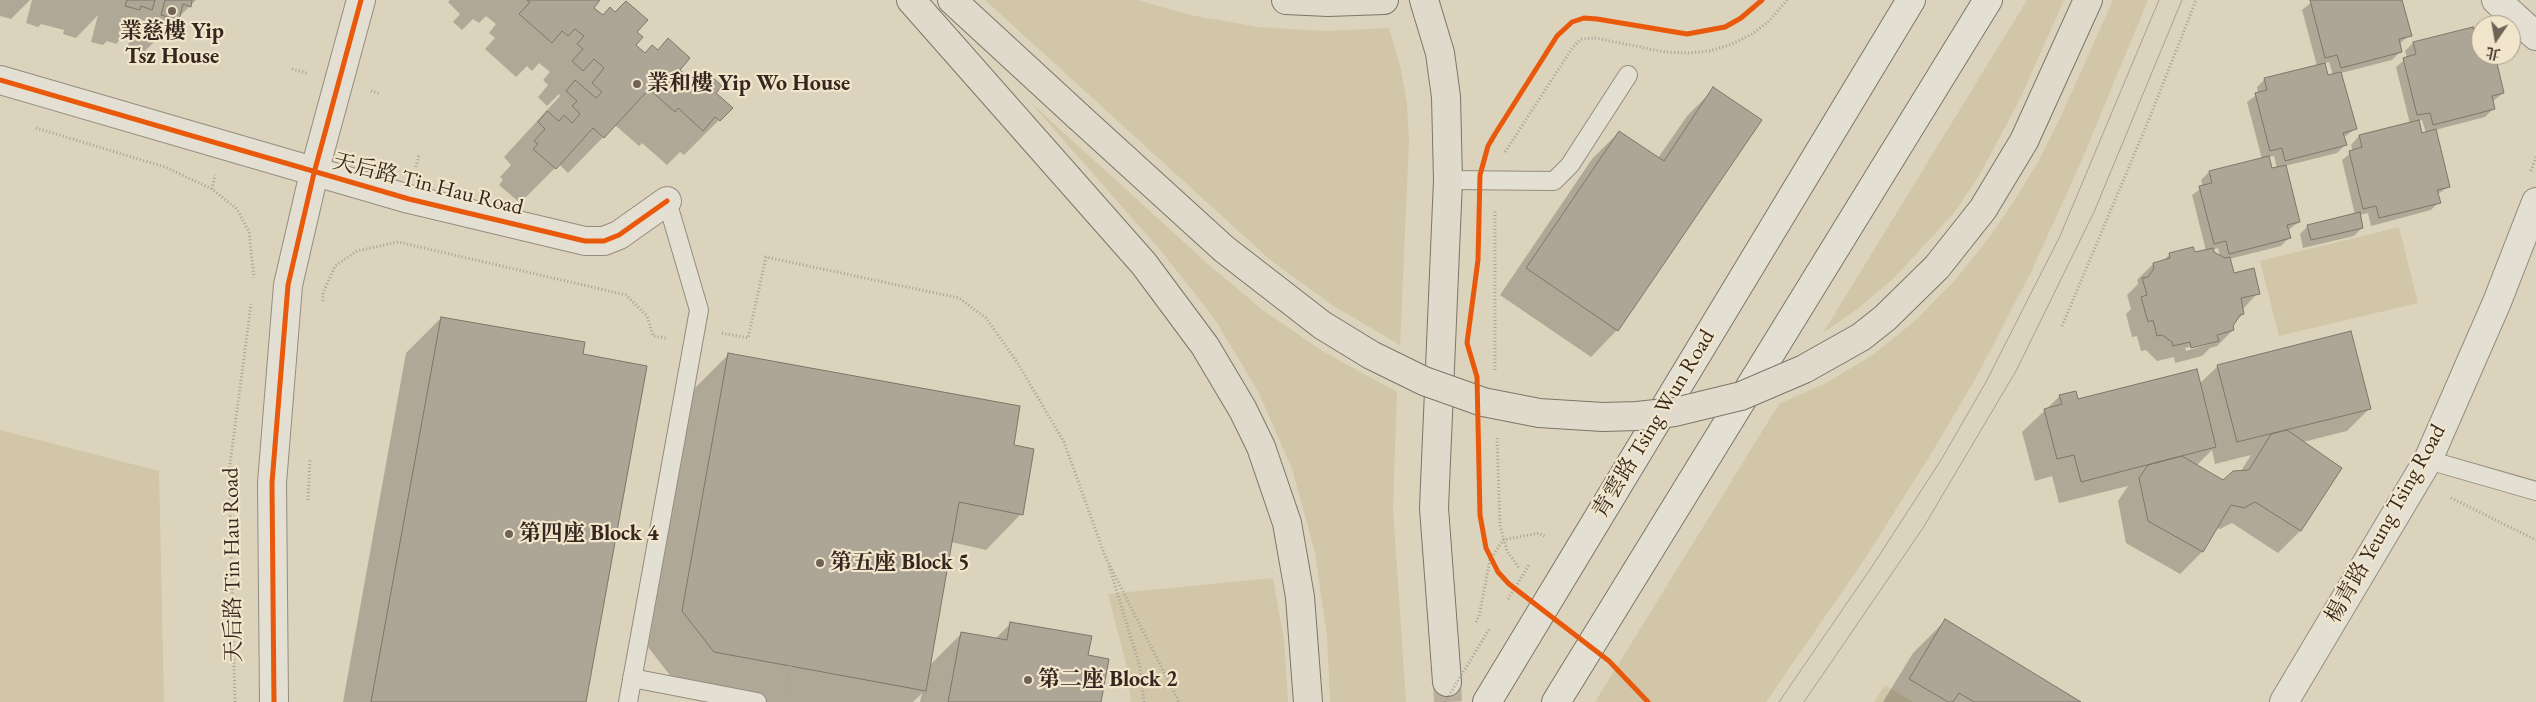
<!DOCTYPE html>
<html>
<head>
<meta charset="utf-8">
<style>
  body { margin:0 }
  #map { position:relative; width:2536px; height:702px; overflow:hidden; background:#dcd3bc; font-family:"EB Garamond","Noto Serif TC",serif }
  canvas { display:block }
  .north { position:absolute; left:2471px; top:15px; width:50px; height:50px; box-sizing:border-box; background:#f1e6cb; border:1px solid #a69986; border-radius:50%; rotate:192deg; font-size:14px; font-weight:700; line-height:20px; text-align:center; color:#35261f }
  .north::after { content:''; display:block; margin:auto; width:18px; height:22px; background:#6f6356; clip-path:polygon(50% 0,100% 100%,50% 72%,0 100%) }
</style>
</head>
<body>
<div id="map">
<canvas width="2536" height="702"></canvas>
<div class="north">北</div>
</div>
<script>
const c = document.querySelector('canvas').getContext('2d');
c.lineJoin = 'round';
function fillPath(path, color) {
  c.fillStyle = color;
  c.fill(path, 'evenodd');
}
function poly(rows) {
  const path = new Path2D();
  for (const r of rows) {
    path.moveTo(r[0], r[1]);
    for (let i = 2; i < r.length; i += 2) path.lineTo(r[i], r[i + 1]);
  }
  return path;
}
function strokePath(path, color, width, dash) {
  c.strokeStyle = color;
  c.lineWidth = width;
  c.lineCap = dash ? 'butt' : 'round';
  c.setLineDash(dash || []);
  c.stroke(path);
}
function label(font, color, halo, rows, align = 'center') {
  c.font = font + ' "EB Garamond","Noto Serif TC",serif';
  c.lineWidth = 4.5;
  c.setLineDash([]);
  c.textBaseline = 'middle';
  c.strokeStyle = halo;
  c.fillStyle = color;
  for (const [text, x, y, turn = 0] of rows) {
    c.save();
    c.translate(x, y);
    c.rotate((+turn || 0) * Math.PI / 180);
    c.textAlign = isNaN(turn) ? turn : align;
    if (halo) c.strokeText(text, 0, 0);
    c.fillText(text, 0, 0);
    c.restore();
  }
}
const green = poly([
  [985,0,1137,0,1195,16,1259,27,1324,31,1389,28,1400,65,1407,103,1409,141,1400,345,1332,305,1268,258],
  [2027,0,2064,0,2021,97,1979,176,1954,213,1894,278,1860,307,1823,333],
  [2113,0,2148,0,2081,162,2032,270,1977,376,1931,454,1862,563,1766,702,1595,702,1779,404,1828,382,1874,354,1916,320,1953,282,1985,243,2013,203,2039,160,2061,116],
  [1030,102,1209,265,1264,311,1324,352,1397,392,1393,508,1406,702,1330,702,1327,636,1315,552,1292,469,1258,391,1214,318,1161,251],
  [2399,227,2418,303,2279,336,2260,261],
  [0,430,159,471,164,702,0,702],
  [1273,578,1284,640,1288,702,1131,702,1125,660,1108,594],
  [1885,685,1913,702,1874,702]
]);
const shadow = poly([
  [0,0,30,0,11,19,0,16],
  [32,0,196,0,142,54,127,50,133,27,116,44,107,41,103,45,91,42,98,15,76,38,63,34,64,30,41,24,38,27,26,23],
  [450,0,599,0,592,8,603,17,636,32,634,45,644,54,678,70,676,83,686,92,699,89,714,93,719,120,684,155,680,152,667,165,642,143,639,146,615,125,568,173,559,164,520,203,499,185,503,180,500,177,511,165,504,157,560,96,559,94,547,106,538,97,548,85,543,80,550,72,539,63,532,71,527,66,516,77,485,49,495,38,489,33,496,24,486,16,479,23,473,19,462,30,453,22,460,14,448,2],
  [2314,0,2401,0,2410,35,2399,44,2400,52,2392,60,2341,73,2355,129,2343,138,2345,145,2337,153,2285,166,2299,222,2287,231,2289,238,2281,246,2229,259,2233,275,2258,293,2242,310,2243,314,2233,324,2233,330,2217,346,2210,348,2202,356,2175,363,2174,357,2157,361,2146,350,2141,351,2137,336,2132,337,2126,314,2131,309,2127,295,2138,284,2137,280,2153,264,2163,261,2170,254,2206,251,2192,195,2203,187,2201,180,2209,172,2262,159,2247,102,2258,94,2257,87,2265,79,2317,66,2302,10],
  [2329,62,2333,75,2327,77,2324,63],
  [2274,156,2277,168,2271,170,2268,157],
  [2218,248,2220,257,2212,250],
  [2213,341,2209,344,2186,351,2185,348],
  [2481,40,2481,55,2493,55,2503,93,2492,102,2493,109,2485,117,2435,130,2449,186,2437,195,2439,202,2431,210,2371,226,2368,213,2359,215,2362,228,2354,236,2303,248,2300,234,2308,226,2355,215,2342,160,2353,151,2351,145,2359,136,2410,124,2396,67,2407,58,2405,51,2413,43],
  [2422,120,2426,133,2422,134,2418,121],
  [1714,89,1617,330,1591,357,1500,295,1592,159,1619,132,1658,158,1687,116],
  [441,318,582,355,585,702,343,702,406,353],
  [728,355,1013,446,1021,514,986,550,951,542,929,666,962,633,995,639,1011,623,1087,656,1099,702,920,702,922,693,913,702,762,702,679,687,648,647,693,390],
  [2218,366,2369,409,2347,431,2303,442,2340,468,2300,531,2278,553,2232,523,2220,529,2216,528,2202,552,2180,574,2126,543,2118,501,2128,486,2059,503,2052,476,2035,481,2022,432,2060,396,2077,401,2199,384],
  [2212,450,2215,464,2251,455,2241,471,2224,481,2196,466],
  [1945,621,2078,702,1883,702,1913,653]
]);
const building = poly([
  [127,0,155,0,152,10,141,6,140,10,125,6,127,0],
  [165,0,192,0,191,7,183,4,179,20,161,15,165,0],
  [527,0,600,0,594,8,603,15,610,7,615,12,626,1,648,20,637,32,643,37,636,45,645,53,652,45,658,50,668,38,690,58,680,70,686,75,678,83,687,91,694,83,700,88,711,76,722,86,716,93,733,108,720,121,715,117,703,131,678,108,675,112,649,89,604,138,593,128,556,169,533,149,538,144,534,141,545,129,538,122,547,111,559,121,564,115,572,123,580,114,572,106,577,101,566,91,575,80,596,98,602,92,592,83,604,68,594,59,583,71,572,61,583,49,577,44,584,36,575,29,568,36,562,31,552,43,519,14,530,2,527,0],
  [2310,0,2402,0,2412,36,2399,39,2402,52,2341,68,2337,55,2325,58,2310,0],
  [2473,27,2476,39,2481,38,2481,55,2495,55,2504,93,2492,96,2495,109,2433,125,2430,113,2417,115,2403,58,2416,54,2413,42,2473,27],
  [2325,63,2328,75,2341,72,2357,129,2343,133,2347,145,2285,161,2282,148,2270,151,2255,93,2267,90,2264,78,2325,63],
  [1713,87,1762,120,1618,331,1526,268,1619,131,1664,161,1713,87],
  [2419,120,2422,133,2436,129,2450,187,2437,190,2441,203,2379,218,2376,206,2363,209,2349,151,2362,147,2359,135,2419,120],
  [2269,156,2272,168,2286,165,2300,222,2287,225,2291,238,2229,254,2226,241,2214,244,2199,186,2212,183,2209,171,2269,156],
  [2360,212,2363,228,2311,240,2307,225,2360,212],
  [2193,247,2195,252,2213,248,2214,252,2225,258,2230,257,2234,273,2254,268,2260,294,2241,298,2244,314,2240,315,2233,326,2234,330,2217,335,2219,341,2191,348,2190,342,2173,346,2172,342,2162,335,2157,336,2153,320,2148,322,2141,297,2147,295,2142,278,2148,277,2154,268,2153,263,2170,258,2169,253,2193,247],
  [441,317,585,342,583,354,647,366,586,702,371,702,441,317],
  [2351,331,2371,409,2237,442,2217,365,2351,331],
  [728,353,1020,406,1014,445,1034,449,1023,515,959,502,926,691,714,652,682,611,728,353],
  [2197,369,2216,447,2081,482,2074,455,2057,459,2044,409,2062,404,2059,395,2076,391,2078,399,2197,369],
  [2287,430,2342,468,2301,531,2255,502,2244,508,2231,505,2203,552,2148,521,2139,478,2148,465,2182,456,2223,480,2233,471,2249,470,2271,434,2287,430],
  [1945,619,2081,702,1974,702,1959,693,1953,702,1948,702,1909,679,1945,619],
  [1010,622,1092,636,1088,655,1109,659,1101,702,948,702,961,632,1007,640,1010,622]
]);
const primaryTunnel = poly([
  [1447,682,1448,702]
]);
const path = poly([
  [292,69,307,73],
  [371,91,380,94],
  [36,128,165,167,212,189,237,209,249,232,254,278],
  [1505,152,1573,47,1581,39,1595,38,1665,52,1688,53,1710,51,1732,44,1752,34,1768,22,1787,0],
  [416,167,419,155],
  [2531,171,2536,157],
  [212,189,215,175],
  [323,301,323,293,335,266,357,251,398,242,626,295,647,316,653,336,667,338],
  [2062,326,2150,117,2196,0],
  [722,333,748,338,766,257,959,298,986,318,1017,362,1064,442,1105,556,1179,702],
  [1495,370,1495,209],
  [1497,438,1500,525,1507,551,1519,568],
  [2451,498,2536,540],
  [308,500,310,459],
  [1109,566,1140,667,1144,702],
  [1476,622,1479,616,1490,560,1503,540,1539,533,1546,537],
  [785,694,792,659],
  [235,702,229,472,251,304]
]);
const lane = poly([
  [1448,180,1554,181,1570,165,1628,75],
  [2428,460,2536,491],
  [632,678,757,702],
  [628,702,699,310,667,201]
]);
const street = poly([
  [2496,0,2536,36],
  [0,80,409,199,585,241,604,241,619,235,667,201],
  [274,702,272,483,288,285,314,173,361,0],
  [2284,702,2428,460,2497,302,2536,202]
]);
const secondary = poly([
  [1487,702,1911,0],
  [1556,702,1988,0]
]);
const primary = poly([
  [911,0,1144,264,1205,346,1243,410,1261,447,1287,523,1300,597,1308,702],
  [952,0,1079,117],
  [1286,0,1328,2,1384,0],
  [1424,0,1440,53,1446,97,1448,180,1434,508,1447,682],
  [1937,267,1983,209,2024,141,2088,0]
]);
const tram = poly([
  [1779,702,1871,568,1941,460,1986,382,2060,236,2159,0],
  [1804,702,1923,528,2016,371,2094,212,2182,0]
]);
const pathBridge = poly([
  [1508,599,1529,565],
  [1445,702,1490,628]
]);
const primaryBridge = poly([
  [1079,117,1224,249,1322,325,1371,355,1424,381,1483,402,1539,413,1603,417,1637,416,1675,412,1741,396,1804,369,1861,337,1885,318,1937,267]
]);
const cycleway = poly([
  [0,80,409,199,585,241,604,241,619,235,667,201],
  [274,702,272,483,288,285,314,173,361,0],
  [1648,702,1609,661,1509,584,1498,572,1486,548,1480,515,1477,377,1467,343,1478,260,1480,175,1488,146,1495,134,1557,36,1572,22,1584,18,1597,19,1687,34,1725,27,1741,18,1762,0]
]);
const markers = [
  [172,11,5,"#6f6356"],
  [637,84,5,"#6f6356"],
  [509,534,5,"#6f6356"],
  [820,563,5,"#6f6356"],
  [1028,680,5,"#6f6356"]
];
const poiNames = [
  ["業慈樓 Yip",172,32,"center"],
  ["Tsz House",172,57,"center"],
  ["業和樓 Yip Wo House",647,84],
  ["第四座 Block 4",519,534],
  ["第五座 Block 5",830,563],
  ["第二座 Block 2",1038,680]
];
const streetNames = [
  ["天后路 Tin Hau Road",428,185,14],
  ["青雲路 Tsing Wun Road",1654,424,-59],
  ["楊青路 Yeung Tsing Road",2386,524,-61],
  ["天后路 Tin Hau Road",233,565,-91]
];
fillPath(green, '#d2c6a8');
fillPath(shadow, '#0003');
fillPath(building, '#ada596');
strokePath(building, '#7c766a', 1);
strokePath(primaryTunnel, '#bbb09d', 28, [28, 14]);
strokePath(lane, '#938d7f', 20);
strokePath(street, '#938d7f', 30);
strokePath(secondary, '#7c766a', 30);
strokePath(primary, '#7c766a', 30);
strokePath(path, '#a6a097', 3, [1, 2.5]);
strokePath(lane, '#e4dfd3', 18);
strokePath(street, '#e4dfd3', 28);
strokePath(secondary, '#e4dfd3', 28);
strokePath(primary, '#dfdacc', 28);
strokePath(tram, '#a6a097', 1);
strokePath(primaryBridge, '#7c766a', 30, []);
strokePath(pathBridge, '#a6a097', 3, [1, 2.5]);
strokePath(primaryBridge, '#dfdacc', 28);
strokePath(cycleway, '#e8590c', 5);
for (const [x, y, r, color] of markers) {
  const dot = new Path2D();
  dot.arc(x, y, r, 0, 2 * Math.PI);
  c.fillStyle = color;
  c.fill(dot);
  strokePath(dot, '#f1e6cb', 2);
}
label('bold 22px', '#35261f', '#f1e6cb', poiNames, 'left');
label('22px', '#35261f', '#f1e6cb', streetNames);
</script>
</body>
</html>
